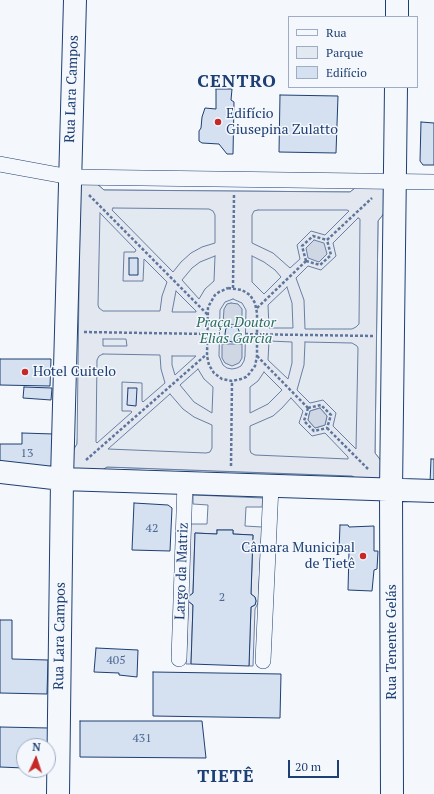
<!DOCTYPE html>
<html>
<head>
<meta charset="utf-8">
<style>
  body { margin:0 }
  #map { position:relative; width:434px; height:794px; overflow:hidden; background:#f4f7fb; font-family:"PT Serif",serif }
  canvas { display:block }
  .legend { position:absolute; left:288px; top:16px; width:130px; height:72px; box-sizing:border-box; background:#f4f7fb; border:1px solid #9eadc5; margin:0; padding:5px 7px; list-style:none; font-size:12px; color:#1d3f73 }
  .legend li { display:flex; align-items:center; gap:8px; height:20px }
  .legend b { width:20px; border:1px solid #9eadc5 }
  .north { position:absolute; left:16px; top:738px; width:40px; height:40px; box-sizing:border-box; background:#f4f7fb; border:1px solid #9eadc5; border-radius:50%; rotate:3deg; font-size:11px; font-weight:700; line-height:16px; text-align:center; color:#1d3f73 }
  .north::after { content:''; display:block; margin:auto; width:14px; height:18px; background:#c62828; clip-path:polygon(50% 0,100% 100%,50% 72%,0 100%) }
  .scale { position:absolute; left:288px; top:760px; width:51px; height:18px; box-sizing:border-box; border:2px solid #1d3f73; border-top:0; padding-left:5px; font-size:12px; line-height:14px; white-space:nowrap; color:#1d3f73; -webkit-text-stroke:3px #f4f7fb; paint-order:stroke }
</style>
</head>
<body>
<div id="map">
<canvas width="434" height="794"></canvas>
<ul class="legend">
<li><b style="height:5px;background:#f4f7fb"></b>Rua</li>
<li><b style="height:11px;background:#e3e9f0"></b>Parque</li>
<li><b style="height:11px;background:#d5e0f0"></b>Edifício</li>
</ul>
<div class="north">N</div>
<div class="scale">20 m</div>
</div>
<script>
const c = document.querySelector('canvas').getContext('2d');
c.lineJoin = 'round';
function fillPath(path, color) {
  c.fillStyle = color;
  c.fill(path, 'evenodd');
}
function poly(rows) {
  const path = new Path2D();
  for (const r of rows) {
    path.moveTo(r[0], r[1]);
    for (let i = 2; i < r.length; i += 2) path.lineTo(r[i], r[i + 1]);
  }
  return path;
}
function strokePath(path, color, width, dash) {
  c.strokeStyle = color;
  c.lineWidth = width;
  c.lineCap = dash ? 'butt' : 'round';
  c.setLineDash(dash || []);
  c.stroke(path);
}
function label(font, color, halo, rows, align = 'center') {
  c.font = font + ' "PT Serif",serif';
  c.lineWidth = 3;
  c.setLineDash([]);
  c.textBaseline = 'middle';
  c.strokeStyle = halo;
  c.fillStyle = color;
  for (const [text, x, y, turn = 0] of rows) {
    c.save();
    c.translate(x, y);
    c.rotate((+turn || 0) * Math.PI / 180);
    c.textAlign = isNaN(turn) ? turn : align;
    if (halo) c.strokeText(text, 0, 0);
    c.fillText(text, 0, 0);
    c.restore();
  }
}
const green = poly([
  [97,184,104,190,350,192,359,185,385,212,378,221,375,453,382,462,363,482,352,476,107,467,97,473,72,452,77,444,97,184]
]);
const parking = poly([
  [79,184,97,184,104,190,350,192,359,185,381,186,385,190,385,212,378,221,375,453,382,462,381,479,363,482,352,476,107,467,97,473,73,470,72,452,77,444,80,209,79,184],
  [113,208,209,209,213,211,215,215,215,243,202,247,191,253,181,262,173,272,112,210,113,208],
  [258,210,347,210,349,211,325,235,311,231,297,245,300,259,290,268,273,253,252,243,252,215,254,211,258,210],
  [100,213,136,250,135,252,124,252,123,281,143,281,144,259,167,282,162,296,160,311,103,311,99,308,98,305,100,213],
  [358,218,360,219,359,324,356,327,352,329,305,329,304,300,296,278,308,266,321,270,336,256,333,243,358,218],
  [215,256,214,281,205,289,199,299,182,280,192,268,200,262,215,256],
  [252,256,264,262,275,270,281,277,264,294,252,282,252,256],
  [287,287,292,303,293,328,269,328,268,305,287,287],
  [176,291,196,311,196,312,172,312,176,291],
  [233,299,242,303,246,310,245,356,244,361,241,366,237,368,232,369,227,368,223,365,219,356,220,310,225,302,233,299],
  [103,339,126,339,127,346,103,346,103,339],
  [269,341,292,342,292,363,288,379,268,360,269,341],
  [305,342,352,343,357,346,358,348,356,449,333,426,336,413,323,400,310,403,297,390,304,365,305,342],
  [103,354,160,355,161,369,165,383,143,402,142,401,142,383,122,382,122,411,131,411,132,412,97,443,96,442,97,360,99,356,103,354],
  [172,356,196,356,175,375,172,365,172,356],
  [198,369,204,379,213,387,212,413,194,402,180,385,198,369],
  [264,372,282,390,268,404,250,413,250,387,258,381,264,372],
  [170,394,183,409,194,417,212,425,212,448,210,452,206,453,108,449,170,394],
  [291,398,303,411,299,423,312,436,325,433,348,457,348,459,255,455,251,453,250,450,250,426,273,416,282,408,291,398],
  [320,408,327,416,325,425,315,428,308,420,310,411,320,408],
  [194,495,263,498,262,507,246,507,245,526,262,527,258,603,255,609,253,666,249,666,251,607,255,605,256,601,255,597,251,594,253,535,233,534,233,530,217,530,217,534,195,533,193,593,188,597,188,601,193,605,191,664,186,664,188,608,186,603,190,524,207,524,208,505,193,504,193,496,194,495]
]);
const water = poly([
  [314,240,324,243,327,254,319,262,308,258,306,248,314,240],
  [231,303,238,304,242,309,242,325,223,324,224,309,227,304,231,303],
  [222,344,242,344,242,358,239,363,232,366,225,363,222,358,222,344],
  [320,408,327,416,325,425,315,428,308,420,310,411,320,408]
]);
const building = poly([
  [216,89,232,89,231,100,234,102,233,154,227,154,219,144,202,143,199,141,199,131,201,128,202,117,205,108,216,109,216,89],
  [280,95,338,96,336,153,279,152,280,95],
  [421,122,434,123,434,165,423,165,420,161,421,122],
  [129,258,138,258,138,275,129,275,129,258],
  [232,327,238,328,240,334,238,340,232,342,226,340,225,334,226,328,232,327],
  [0,359,51,359,50,386,0,385,0,359],
  [24,387,52,388,51,400,23,398,24,387],
  [128,388,137,388,136,406,127,405,128,388],
  [22,433,54,434,53,469,0,465,0,444,22,444,22,433],
  [431,459,434,459,434,483,430,483,431,459],
  [134,503,168,505,172,508,170,551,132,550,134,503],
  [340,525,348,525,349,527,374,526,374,551,378,551,377,569,374,570,372,591,348,590,349,552,339,551,340,525],
  [217,530,233,530,233,534,253,535,251,594,255,597,256,601,255,605,251,607,249,666,191,664,193,605,188,601,188,597,193,593,195,533,217,534,217,530],
  [0,620,12,620,12,659,48,660,47,694,0,693,0,620],
  [96,648,138,650,137,677,119,675,119,673,94,672,96,648],
  [153,672,281,674,280,718,153,716,153,672],
  [80,721,202,721,206,758,80,757,80,721],
  [0,727,49,728,48,746,24,746,24,768,0,767,0,727]
]);
const path = poly([
  [89,195,208,315],
  [327,240,372,198],
  [306,261,320,265,331,255,327,240],
  [306,261,302,246,313,236,327,240],
  [228,288,242,290,250,295,255,303,257,313,257,356,255,366,249,374,246,377,241,379,232,381,222,379,214,373,209,365,207,356,208,307,215,295,219,292,228,288],
  [233,288,234,195],
  [257,308,306,261],
  [84,332,208,334],
  [240,334,374,336],
  [257,356,308,408],
  [308,408,321,405,331,415,327,428],
  [308,408,304,421,314,431,327,428],
  [327,428,368,469],
  [86,460,207,354],
  [231,466,232,381]
]);
const street = poly([
  [0,164,70,177,434,182],
  [179,659,185,483],
  [263,661,271,486]
]);
const secondary = poly([
  [397,17,397,0],
  [0,472,62,479,434,491],
  [58,794,62,479,75,0],
  [392,794,391,490,396,87]
]);
const markers = [
  [218,122,4,"#c62828"],
  [25,372,4,"#c62828"],
  [363,556,4,"#c62828"]
];
const numberNames = [
  ["13",27,454],
  ["42",152,529],
  ["2",222,598],
  ["405",116,661],
  ["431",142,739]
];
const streetNames = [
  ["Rua Lara Campos",72,89,-88],
  ["Largo da Matriz",182,571,-88],
  ["Rua Lara Campos",60,636,-89],
  ["Rua Tenente Gelás",392,642,-90]
];
const poiNames = [
  ["Edifício",226,114],
  ["Giusepina Zulatto",226,130],
  ["Hotel Cuitelo",33,372],
  ["Câmara Municipal",355,548,"right"],
  ["de Tietê",355,564,"right"]
];
const parkNames = [
  ["Praça Doutor",236,323],
  ["Elias Garcia",236,339]
];
const districtNames = [
  ["CENTRO",237,82],
  ["TIETÊ",226,777]
];
fillPath(green, '#e3e9f0');
strokePath(green, '#687fa3', 1);
fillPath(parking, '#e3e8f0');
strokePath(parking, '#687fa3', 1);
fillPath(water, '#cfd7e4');
strokePath(water, '#687fa3', 1);
fillPath(building, '#d5e0f0');
strokePath(building, '#1d3f73', 1);
strokePath(street, '#1d3f73', 16);
strokePath(secondary, '#1d3f73', 24);
strokePath(path, '#5e769c', 2.5, [3, 2]);
strokePath(street, '#f4f7fb', 15);
strokePath(secondary, '#f4f7fb', 22);
for (const [x, y, r, color] of markers) {
  const dot = new Path2D();
  dot.arc(x, y, r, 0, 2 * Math.PI);
  c.fillStyle = color;
  c.fill(dot);
  strokePath(dot, '#f4f7fb', 1.5);
}
label('12px', '#4b6792', null, numberNames);
label('14px', '#1d3f73', '#f4f7fb', streetNames);
label('14px', '#1d3f73', '#f4f7fb', poiNames, 'left');
label('italic 14px', '#2c6c60', '#f4f7fb', parkNames);
c.letterSpacing = '1px';
label('bold 18px', '#1d3f73', '#f4f7fb', districtNames);
c.letterSpacing = '0px';
</script>
</body>
</html>
